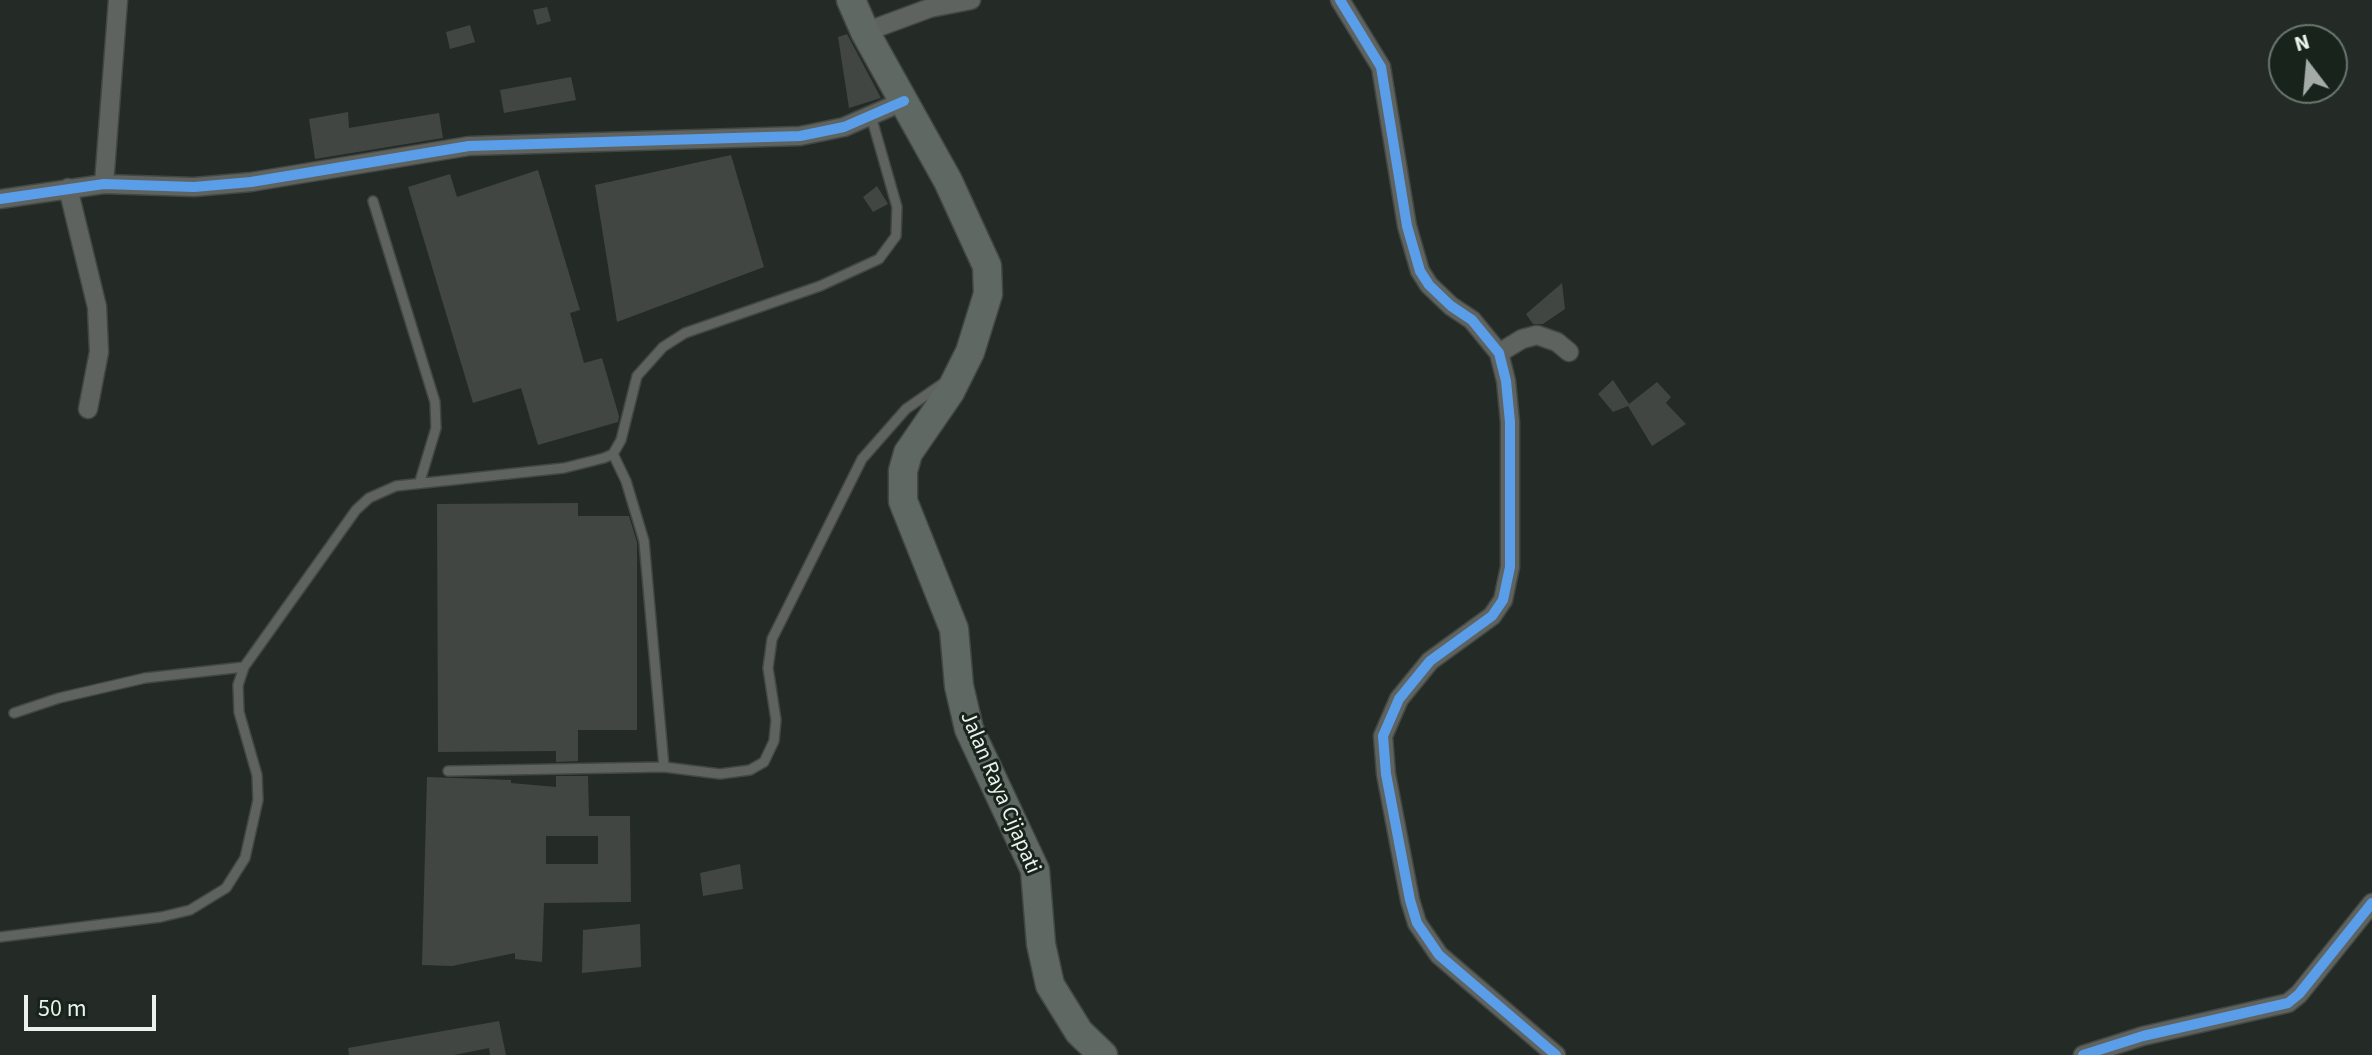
<!DOCTYPE html>
<html>
<head>
<meta charset="utf-8">
<style>
  body { margin:0 }
  #map { position:relative; width:2372px; height:1055px; overflow:hidden; background:#242a26; font-family:"Source Sans 3",sans-serif }
  canvas { display:block }
  .north { position:absolute; left:2268px; top:24px; width:80px; height:80px; box-sizing:border-box; background:#17231b; border:2px solid #6b766f; border-radius:50%; rotate:344deg; font-size:22px; font-weight:700; line-height:32px; text-align:center; color:#eaf2ec }
  .north::after { content:''; display:block; margin:auto; width:28px; height:36px; background:#a5aca7; clip-path:polygon(50% 0,100% 100%,50% 72%,0 100%) }
  .scale { position:absolute; left:24px; top:995px; width:132px; height:36px; box-sizing:border-box; border:4px solid #eaf2ec; border-top:0; padding-left:10px; font-size:24px; line-height:28px; white-space:nowrap; color:#eaf2ec; -webkit-text-stroke:6px #17231b; paint-order:stroke }
</style>
</head>
<body>
<div id="map">
<canvas width="2372" height="1055"></canvas>
<div class="north">N</div>
<div class="scale">50 m</div>
</div>
<script>
const c = document.querySelector('canvas').getContext('2d');
c.lineJoin = 'round';
function fillPath(path, color) {
  c.fillStyle = color;
  c.fill(path, 'evenodd');
}
function poly(rows) {
  const path = new Path2D();
  for (const r of rows) {
    path.moveTo(r[0], r[1]);
    for (let i = 2; i < r.length; i += 2) path.lineTo(r[i], r[i + 1]);
  }
  return path;
}
function strokePath(path, color, width, dash) {
  c.strokeStyle = color;
  c.lineWidth = width;
  c.lineCap = dash ? 'butt' : 'round';
  c.setLineDash(dash || []);
  c.stroke(path);
}
function label(font, color, halo, rows, align = 'center') {
  c.font = font + ' "Source Sans 3",sans-serif';
  c.lineWidth = 6;
  c.setLineDash([]);
  c.textBaseline = 'middle';
  c.strokeStyle = halo;
  c.fillStyle = color;
  for (const [text, x, y, turn = 0] of rows) {
    c.save();
    c.translate(x, y);
    c.rotate((+turn || 0) * Math.PI / 180);
    c.textAlign = isNaN(turn) ? turn : align;
    if (halo) c.strokeText(text, 0, 0);
    c.fillText(text, 0, 0);
    c.restore();
  }
}
const building = poly([
  [547,7,551,21,537,25,533,10],
  [470,25,475,42,450,49,446,32],
  [847,34,881,98,849,108,838,37],
  [571,77,576,100,504,113,500,90],
  [348,112,349,128,439,113,443,138,315,159,309,119],
  [731,155,764,267,617,322,595,185],
  [538,170,580,310,570,313,584,363,602,358,619,416,618,422,538,445,521,388,473,403,408,187,450,174,457,197],
  [877,186,888,204,873,212,863,197],
  [1562,283,1565,309,1543,324,1533,324,1526,314],
  [1613,380,1629,404,1657,382,1671,397,1666,403,1686,424,1652,446,1628,406,1613,412,1598,394],
  [578,503,578,516,629,516,637,542,637,730,578,730,578,761,556,762,556,751,438,752,437,504],
  [556,776,588,776,589,816,630,816,631,902,544,903,542,962,515,959,515,953,452,966,422,965,427,777,511,780,511,783,556,787],
  [546,836,598,836,598,864,546,864],
  [740,864,743,889,703,896,700,873],
  [640,924,641,967,582,973,583,930],
  [499,1021,506,1055,490,1055,489,1048,454,1055,349,1055,348,1048]
]);
const lane = poly([
  [373,201,435,402,436,428,420,481],
  [613,454,626,481,644,541,664,767],
  [14,713,59,698,145,678,244,667],
  [448,771,664,767,720,774,750,770,764,762,774,741,776,720,768,668,772,639,862,459,906,409,945,382],
  [0,937,161,917,190,910,226,888,245,858,258,800,257,775,239,712,238,685,244,667,356,510,369,498,396,486,564,468,604,458,613,454,621,440,637,376,663,347,685,333,820,286,879,259,896,236,897,207,871,116]
]);
const street = poly([
  [1340,0,1381,67,1407,226,1420,271,1429,285,1451,306,1472,320,1499,353,1506,381,1510,422,1510,567,1503,600,1492,616,1430,661,1399,699,1383,736,1386,774,1410,900,1417,923,1439,955,1556,1055],
  [865,32,930,8,971,0],
  [104,184,118,0],
  [68,188,97,307,99,352,88,409],
  [0,199,104,184,194,187,251,182,469,146,800,136,844,127,904,101],
  [1499,353,1522,339,1537,335,1557,342,1569,352],
  [2083,1055,2143,1036,2288,1003,2299,994,2372,903]
]);
const primary = poly([
  [851,0,865,32,948,181,987,266,988,294,970,352,950,392,908,453,903,471,903,501,954,629,959,686,969,729,1035,870,1041,944,1050,985,1079,1032,1103,1055]
]);
const cycleway = poly([
  [1340,0,1381,67,1407,226,1420,271,1429,285,1451,306,1472,320,1499,353,1506,381,1510,422,1510,567,1503,600,1492,616,1430,661,1399,699,1383,736,1386,774,1410,900,1417,923,1439,955,1556,1055],
  [0,199,104,184,194,187,251,182,469,146,800,136,844,127,904,101],
  [2083,1055,2143,1036,2288,1003,2299,994,2372,903]
]);
const streetNames = [
  ["Jalan Raya Cijapati",999,793,67]
];
fillPath(building, '#414643');
strokePath(lane, '#424743', 12);
strokePath(street, '#424743', 21);
strokePath(primary, '#424743', 31);
strokePath(lane, '#5f6360', 9);
strokePath(street, '#5f6360', 18);
strokePath(primary, '#5f6862', 28);
strokePath(cycleway, '#5a9eea', 10);
label('22px', '#eaf2ec', '#17231b', streetNames);
</script>
</body>
</html>
